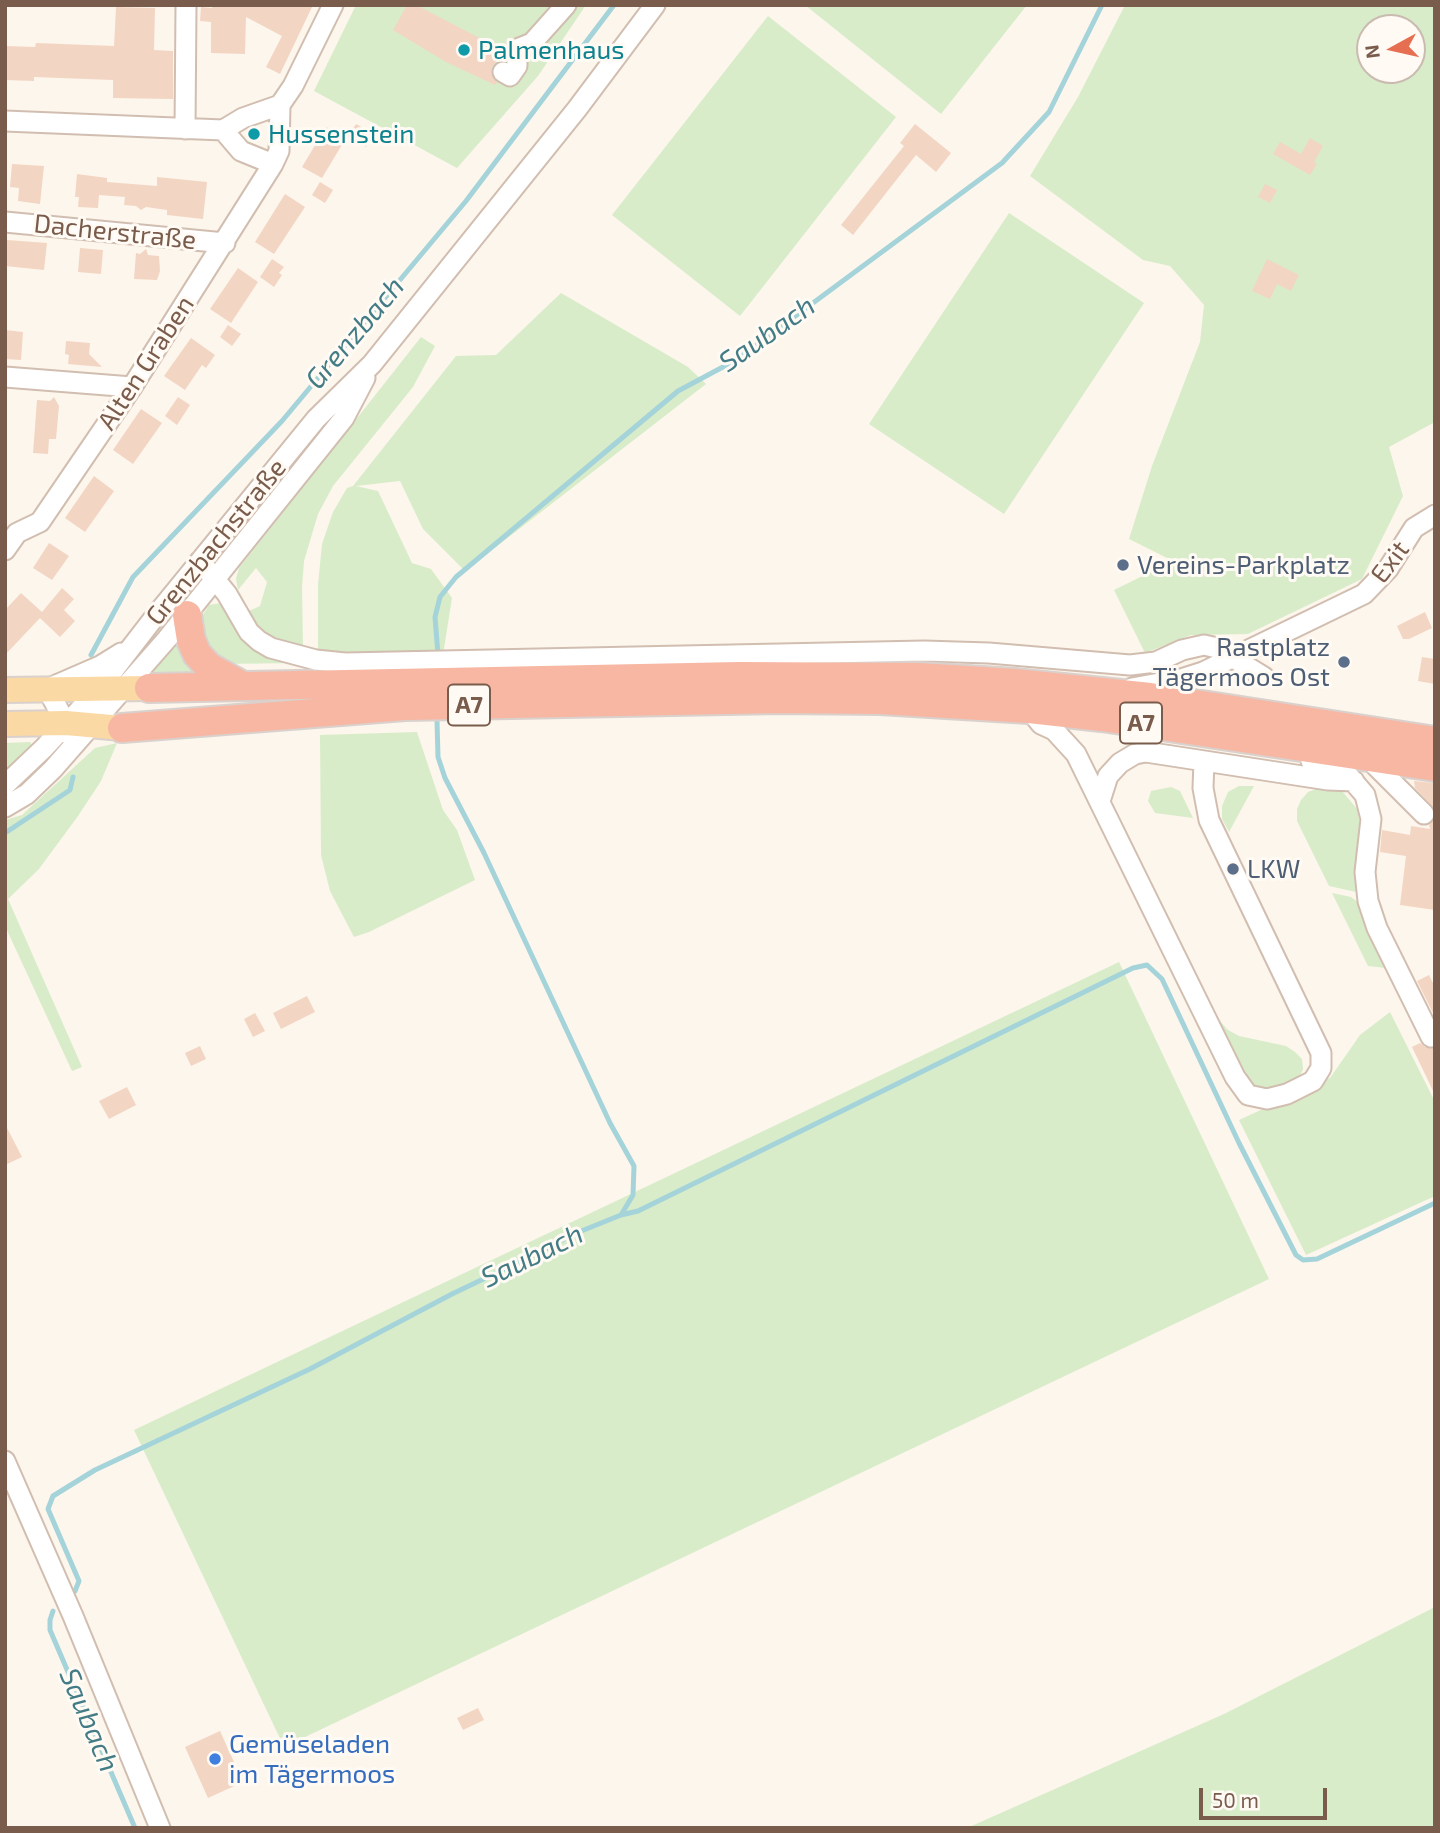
<!DOCTYPE html>
<html>
<head>
<meta charset="utf-8">
<style>
  body { margin:0 }
  #map { position:relative; width:1440px; height:1833px; overflow:hidden; background:#fdf6ec; font-family:"Exo 2",sans-serif }
  canvas { display:block }
  .frame { position:absolute; inset:0; border:7px solid #7a5c4d; pointer-events:none }
  .north { position:absolute; left:1356px; top:14px; width:70px; height:70px; box-sizing:border-box; background:#fffaf3; border:2px solid #cabbb1; border-radius:50%; rotate:262deg; font-size:19px; font-weight:700; line-height:28px; text-align:center; color:#7a5c4d }
  .north::after { content:''; display:block; margin:auto; width:24px; height:32px; background:#e76f51; clip-path:polygon(50% 0,100% 100%,50% 72%,0 100%) }
  .scale { position:absolute; left:1199px; top:1788px; width:128px; height:32px; box-sizing:border-box; border:4px solid #7a5c4d; border-top:0; padding-left:9px; font-size:21px; line-height:24px; white-space:nowrap; color:#7a5c4d; -webkit-text-stroke:5px #fffaf3; paint-order:stroke }
</style>
</head>
<body>
<div id="map">
<canvas width="1440" height="1833"></canvas>
<div class="frame"></div>
<div class="north">N</div>
<div class="scale">50 m</div>
</div>
<script>
const c = document.querySelector('canvas').getContext('2d');
c.lineJoin = 'round';
function fillPath(path, color) {
  c.fillStyle = color;
  c.fill(path, 'evenodd');
}
function poly(rows) {
  const path = new Path2D();
  for (const r of rows) {
    path.moveTo(r[0], r[1]);
    for (let i = 2; i < r.length; i += 2) path.lineTo(r[i], r[i + 1]);
  }
  return path;
}
function strokePath(path, color, width, dash) {
  c.strokeStyle = color;
  c.lineWidth = width;
  c.lineCap = dash ? 'butt' : 'round';
  c.setLineDash(dash || []);
  c.stroke(path);
}
function label(font, color, halo, rows, align = 'center') {
  c.font = font + ' "Exo 2",sans-serif';
  c.lineWidth = 6;
  c.setLineDash([]);
  c.textBaseline = 'middle';
  c.strokeStyle = halo;
  c.fillStyle = color;
  for (const [text, x, y, turn = 0] of rows) {
    c.save();
    c.translate(x, y);
    c.rotate((+turn || 0) * Math.PI / 180);
    c.textAlign = isNaN(turn) ? turn : align;
    if (halo) c.strokeText(text, 0, 0);
    c.fillText(text, 0, 0);
    c.restore();
  }
}
const green = poly([
  [356,5,586,5,538,76,457,168,314,91],
  [805,5,1027,5,941,114],
  [1125,5,1435,5,1435,422,1389,447,1403,496,1362,579,1248,634,1191,635,1145,653,1114,590,1173,561,1129,539,1152,466,1200,342,1204,305,1170,266,1143,260,1030,176,1078,97],
  [1370,28,1412,28,1412,70,1370,70],
  [768,16,896,117,740,316,612,215],
  [1009,213,1144,303,1004,514,869,424],
  [561,293,688,367,706,384,465,571,423,529,400,481,356,486,378,491,412,563,431,569,452,598,443,655,349,656,318,652,318,585,322,544,333,512,347,488,353,486,456,356,496,355],
  [421,337,435,346,413,387,333,486,318,514,304,561,302,587,303,647,274,641,258,628,249,611,260,606,267,582,256,568,238,590,236,579,239,568],
  [221,603,239,637,267,654,296,663,221,664,202,646,197,624,209,605],
  [181,637,205,674,149,677],
  [417,732,443,810,457,830,475,880,369,932,354,937,330,891,321,855,320,735],
  [30,742,35,749,5,776,5,743],
  [117,743,101,781,78,816,39,869,8,899,82,1067,72,1071,5,926,5,820,22,815,95,748],
  [1239,786,1254,786,1229,832,1222,819,1222,806,1228,792],
  [1171,787,1180,791,1193,818,1155,813,1148,801,1151,791],
  [1321,787,1332,787,1342,791,1357,809,1360,824,1355,869,1356,892,1329,886,1297,821,1297,809,1301,800,1308,792],
  [1332,893,1351,897,1359,903,1367,931,1386,968,1368,966],
  [1169,917,1219,1020,1228,1030,1239,1036,1286,1046,1295,1052,1302,1059,1303,1069,1299,1078,1273,1091,1259,1089,1247,1084,1165,920],
  [1119,962,1269,1279,284,1747,134,1430],
  [1390,1012,1435,1102,1435,1196,1306,1255,1239,1120,1330,1078,1360,1035],
  [1435,1607,1435,1828,967,1828,1224,1714]
]);
const stream = poly([
  [91,655,133,577,282,421,466,201,614,5],
  [438,655,435,617,440,597,456,577,678,391,736,360,1002,163,1049,112,1102,5],
  [437,721,438,757,445,778,484,853,610,1123,634,1166,633,1195,621,1215],
  [5,833,70,790,73,777],
  [75,1591,79,1581,48,1509,53,1496,95,1470,310,1369,452,1294,544,1250,569,1236,621,1215,638,1211,1133,968,1147,965,1162,979,1239,1143,1296,1255,1303,1260,1317,1259,1435,1203],
  [53,1611,50,1620,50,1630,135,1828]
]);
const building = poly([
  [212,5,313,5,280,74,266,67,282,36,246,17,245,54,211,53,211,22,200,21,201,7,212,8],
  [407,5,416,5,493,45,492,47,505,54,505,60,497,61,492,67,491,73,497,83,495,85,446,62,393,30],
  [116,7,155,8,154,50,173,51,173,99,113,98,113,80,34,77,34,81,5,80,5,46,35,47,36,43,114,46],
  [356,124,374,134,366,147,348,137],
  [915,124,951,153,936,172,916,155,853,235,841,225,904,146,900,143],
  [326,127,346,138,322,178,302,167],
  [1310,138,1323,146,1314,162,1317,164,1310,175,1273,154,1280,142,1301,154],
  [12,164,44,166,40,204,18,201,19,188,10,187],
  [77,174,107,178,107,182,157,186,157,177,207,182,203,219,167,215,167,210,146,207,141,210,136,206,124,205,125,197,99,195,98,208,78,207,79,197,75,197],
  [320,182,333,190,325,203,312,195],
  [1265,184,1277,190,1270,203,1258,197],
  [285,194,305,207,274,254,255,242],
  [7,240,47,243,44,270,5,266],
  [80,248,103,250,101,274,78,272],
  [146,249,148,255,159,256,160,271,157,280,134,279,136,253,140,254],
  [272,259,284,267,279,273,282,275,274,287,260,277],
  [1267,259,1299,275,1291,291,1277,284,1270,299,1252,291],
  [238,268,258,282,231,323,210,309],
  [228,325,241,334,232,346,220,337],
  [5,330,23,332,21,360,5,359],
  [191,338,215,355,206,368,202,365,185,390,164,376],
  [66,341,90,343,89,354,102,367,68,364,69,355,65,354],
  [54,397,59,406,56,439,49,439,48,454,33,453,37,400,50,401],
  [178,397,190,405,177,425,165,416],
  [141,409,162,423,133,464,113,450],
  [94,476,114,491,85,532,65,518],
  [49,543,69,556,52,580,33,568],
  [62,588,74,599,64,610,75,621,60,637,40,618,5,655,5,610,21,593,42,612],
  [1425,612,1432,628,1409,639,1403,639,1397,626],
  [1422,657,1435,659,1435,684,1418,681],
  [1414,781,1435,783,1435,809,1415,788],
  [1435,819,1435,910,1400,905,1406,856,1380,852,1382,830,1410,835,1411,826,1430,829,1429,825],
  [1429,975,1435,987,1435,1017,1417,981],
  [307,996,315,1012,281,1029,273,1013],
  [255,1013,265,1031,253,1037,244,1019],
  [1420,1043,1425,1047,1435,1048,1435,1095,1412,1047],
  [200,1046,206,1059,191,1066,185,1053],
  [127,1087,136,1105,109,1119,99,1101],
  [5,1124,22,1157,5,1165],
  [478,1708,484,1720,463,1730,457,1718],
  [220,1731,243,1782,208,1798,185,1747]
]);
const minor = poly([
  [503,72,510,76,517,66,517,49,532,43,566,5],
  [5,121,223,130,243,118,280,105],
  [185,129,186,6],
  [223,130,241,151,273,164],
  [5,222,225,243],
  [5,377,132,387],
  [5,550,17,533,40,522,132,387,273,164,279,151,280,105,293,86,333,5],
  [200,561,227,594,249,632,259,641,271,648,316,660,345,663,924,651,989,653,1130,665,1156,662,1182,650,1204,645,1217,648,1264,677],
  [1132,688,1181,679,1203,672,1364,594,1388,569,1414,528,1435,515],
  [1029,709,1041,724,1054,730,1076,754,1235,1077,1248,1095,1267,1099,1287,1094,1313,1081,1321,1068,1321,1053,1209,820,1203,788,1204,761],
  [65,733,66,723,47,689,100,666,121,653],
  [1367,757,1424,814],
  [1311,761,1334,765,1347,774,1365,795,1371,819,1365,872,1368,901,1377,928,1431,1037],
  [5,785,44,748,99,689,157,614,316,419,372,364,577,109,655,5],
  [1100,801,1108,776,1120,763,1135,754,1146,752,1328,780,1354,781],
  [5,807,27,794,53,769,167,639,344,418,365,378],
  [5,1461,73,1616,160,1828]
]);
const major = poly([
  [5,690,149,688],
  [5,724,66,723,122,728]
]);
const highway = poly([
  [187,615,191,640,197,654,209,667,241,685],
  [149,688,739,676,919,677,1015,683,1150,697,1435,741],
  [122,728,405,706,780,699,880,700,1029,709,1102,717,1435,767]
]);
const markers = [
  [464,50,7,"#0f9aa8"],
  [254,134,7,"#0f9aa8"],
  [1123,565,7,"#5c6f8a"],
  [1344,662,7,"#5c6f8a"],
  [1233,869,7,"#5c6f8a"],
  [215,1759,7,"#3f7fe0"]
];
const shields = [
  [469,705,42],
  [1141,723,42]
];
const shieldNames = [
  ["A7",469,705],
  ["A7",1141,723]
];
const cultureNames = [
  ["Palmenhaus",478,50],
  ["Hussenstein",268,134]
];
const streetNames = [
  ["Dacherstraße",115,232,6],
  ["Alten Graben",146,363,-57],
  ["Grenzbachstraße",216,542,-51],
  ["Exit",1390,562,-53]
];
const serviceNames = [
  ["Vereins-Parkplatz",1137,565],
  ["Rastplatz",1330,647,"right"],
  ["Tägermoos Ost",1330,677,"right"],
  ["LKW",1247,869]
];
const shopNames = [
  ["Gemüseladen",229,1744],
  ["im Tägermoos",229,1774]
];
const waterNames = [
  ["Grenzbach",355,333,-50],
  ["Saubach",767,334,-35],
  ["Saubach",532,1256,-26],
  ["Saubach",89,1720,67]
];
fillPath(green, '#d8ecc9');
strokePath(stream, '#a5d3da', 5);
fillPath(building, '#f3d5c3');
strokePath(minor, '#d1beb0', 23);
strokePath(major, '#dad1cd', 28);
strokePath(highway, '#dad1cd', 32);
strokePath(minor, '#fff', 19);
strokePath(major, '#fbd9a5', 24);
strokePath(highway, '#f7b7a3', 28);
for (const [x, y, r, color] of markers) {
  const dot = new Path2D();
  dot.arc(x, y, r, 0, 2 * Math.PI);
  c.fillStyle = color;
  c.fill(dot);
  strokePath(dot, '#fffaf3', 2.5);
}
for (const [x, y, w] of shields) {
  const box = new Path2D();
  box.roundRect(x - w / 2, y - 20.5, w, 41, 5);
  c.fillStyle = '#fffaf3';
  c.fill(box);
  strokePath(box, '#7a5c4d', 2);
}
label('bold 24px', '#7a5c4d', null, shieldNames);
label('26px', '#0d838f', '#fffaf3', cultureNames, 'left');
label('26px', '#7a5c4d', '#fffaf3', streetNames);
label('26px', '#4e5e75', '#fffaf3', serviceNames, 'left');
label('26px', '#366cbe', '#fffaf3', shopNames, 'left');
label('italic 28px', '#437c86', '#fffaf3', waterNames);
</script>
</body>
</html>
